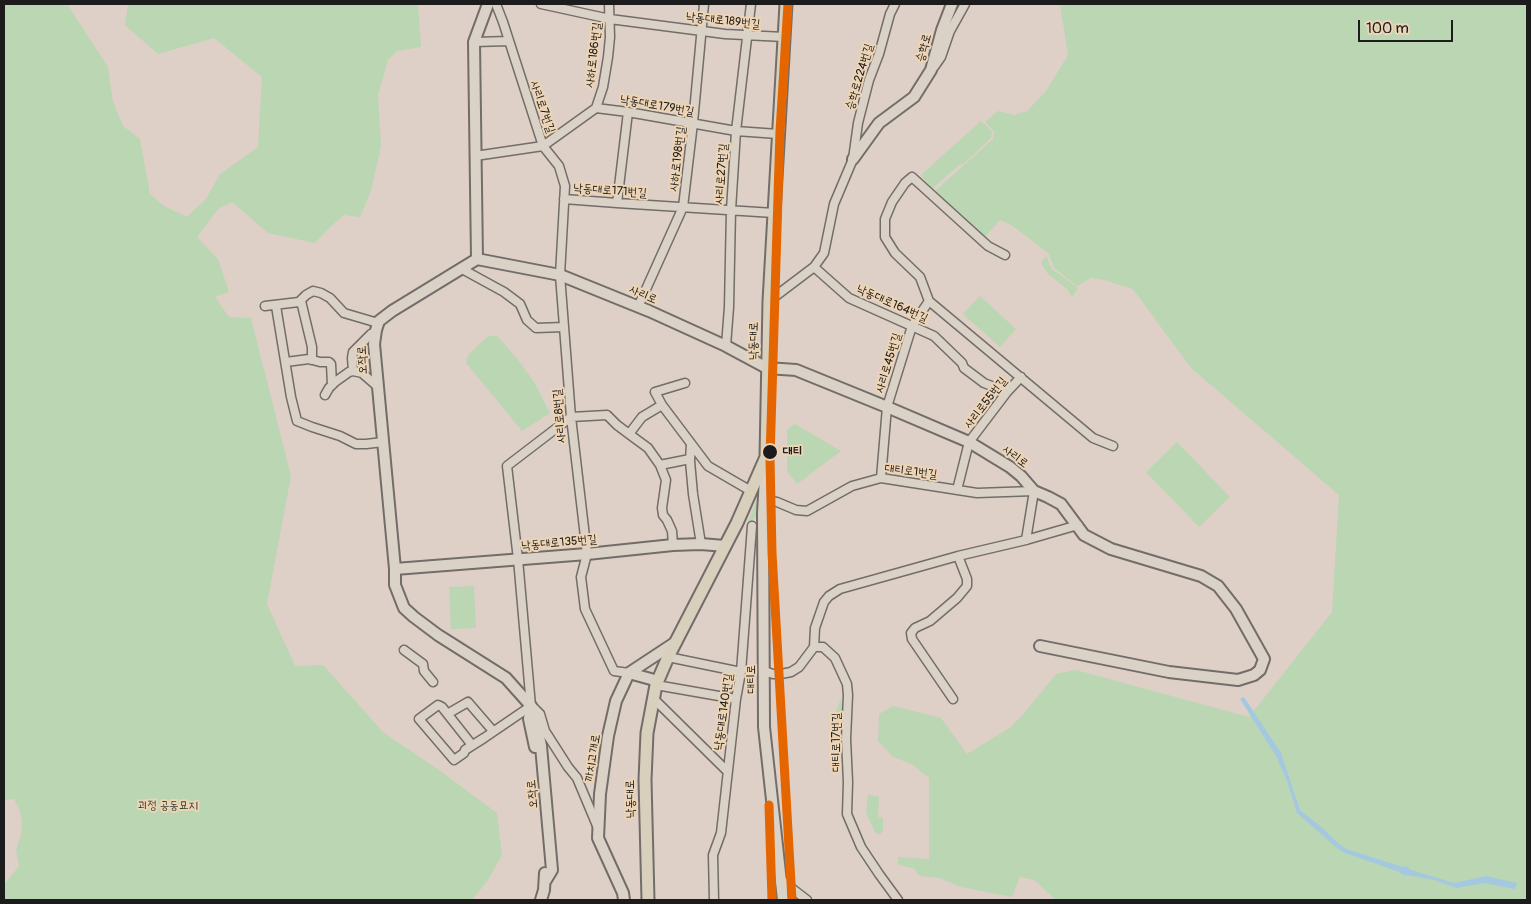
<!DOCTYPE html>
<html>
<head>
<meta charset="utf-8">
<style>
  body { margin:0 }
  #map { position:relative; width:1531px; height:904px; overflow:hidden; background:#ded0c7; font-family:Pangolin,sans-serif }
  canvas { display:block }
  .frame { position:absolute; inset:0; border:5px solid #1c1c1c; pointer-events:none }
  .scale { position:absolute; left:1358px; top:20px; width:95px; height:22px; box-sizing:border-box; border:2px solid #1c1c1c; border-top:0; padding-left:6px; font-size:15px; line-height:18px; white-space:nowrap; color:#1c1c1c; -webkit-text-stroke:4px #edd4b5; paint-order:stroke }
</style>
</head>
<body>
<div id="map">
<canvas width="1531" height="904"></canvas>
<div class="frame"></div>
<div class="scale">100 m</div>
</div>
<script>
const c = document.querySelector('canvas').getContext('2d');
c.lineJoin = 'round';
function fillPath(path, color) {
  c.fillStyle = color;
  c.fill(path, 'evenodd');
}
function poly(rows) {
  const path = new Path2D();
  for (const r of rows) {
    path.moveTo(r[0], r[1]);
    for (let i = 2; i < r.length; i += 2) path.lineTo(r[i], r[i + 1]);
  }
  return path;
}
function strokePath(path, color, width, dash) {
  c.strokeStyle = color;
  c.lineWidth = width;
  c.lineCap = dash ? 'butt' : 'round';
  c.setLineDash(dash || []);
  c.stroke(path);
}
function label(font, color, halo, rows, align = 'center') {
  c.font = font + ' Pangolin,"Poor Story",sans-serif';
  c.lineWidth = 4;
  c.setLineDash([]);
  c.textBaseline = 'middle';
  c.strokeStyle = halo;
  c.fillStyle = color;
  for (const [text, x, y, turn = 0] of rows) {
    c.save();
    c.translate(x, y);
    c.rotate((+turn || 0) * Math.PI / 180);
    c.textAlign = isNaN(turn) ? turn : align;
    if (halo) c.strokeText(text, 0, 0);
    c.fillText(text, 0, 0);
    c.restore();
  }
}
const green = poly([
  [4,4,67,4,108,67,113,102,123,126,140,139,150,194,164,206,187,217,206,199,220,174,258,147,262,77,214,38,158,54,125,25,128,4,418,4,421,47,397,51,388,60,378,95,381,146,371,191,360,217,344,215,328,229,315,243,268,233,232,202,218,209,197,237,218,259,229,292,215,297,229,317,251,318,291,476,267,604,295,666,323,665,384,733,439,770,497,813,502,855,488,880,472,900,4,900,4,885,19,866,16,850,21,835,22,821,19,808,14,799,4,800],
  [1060,4,1527,4,1527,900,1056,900,1034,880,1020,877,1012,897,961,887,939,878,920,876,913,868,903,866,898,864,898,857,929,859,929,778,913,765,892,756,878,741,879,714,893,706,941,718,967,754,1011,727,1026,711,1056,674,1076,670,1249,717,1332,612,1339,495,1191,368,1133,289,1104,280,1091,278,1077,286,1054,268,1049,254,1013,226,1000,220,985,237,933,193,993,139,994,131,985,122,998,111,1014,115,1027,111,1046,91,1068,55],
  [981,121,992,131,991,138,962,165,960,164,931,190,931,188,921,175],
  [1046,256,1052,269,1078,288,1072,297,1067,289,1048,274,1041,263],
  [980,296,1016,329,1000,347,963,314],
  [488,336,497,336,516,357,534,382,550,413,522,431,466,363,468,355],
  [795,424,841,451,797,484,787,471,787,430],
  [1177,442,1230,497,1199,527,1146,472],
  [758,497,760,498,760,512,751,522,748,521],
  [474,586,476,628,451,629,449,587],
  [841,698,846,729,843,729,831,727],
  [868,795,879,797,878,817,883,818,883,831,880,834,877,834,875,832,866,812]
]);
const water = poly([
  [1244,697,1281,753,1300,810,1321,827,1339,844,1346,849,1403,867,1406,866,1411,870,1454,883,1486,876,1517,883,1515,889,1484,883,1456,888,1434,880,1414,876,1404,875,1397,871,1345,853,1337,848,1297,813,1287,781,1276,756,1240,699]
]);
const street = poly([
  [496,4,503,22,543,146,559,166,565,186,560,275,571,417,587,554,581,577,585,609,614,671,629,673],
  [541,4,610,19,725,34,784,37],
  [474,42,509,41],
  [934,67,941,57,950,31,965,4],
  [596,108,603,87,608,57,610,37,609,4],
  [475,156,543,146,596,108,628,112,736,131,778,134],
  [564,199,617,203,774,213],
  [617,203,628,112],
  [1005,255,988,246,912,177,905,183,892,202,885,219,885,237,895,253,920,277,929,301,1093,438,1113,446],
  [814,267,824,253,834,204,853,159,858,123,869,80,879,54,890,14,895,4],
  [462,269,504,292,520,304,527,320,536,328,564,327],
  [301,301,312,347,312,360],
  [769,301,814,267,849,298,934,336,962,363,964,368,984,383,1007,392],
  [265,306,299,302,306,295,313,291,321,293,330,298,344,313,378,323],
  [276,306,291,397,297,421,312,427,340,436,356,444,366,444,383,442],
  [638,307,683,207,693,123,704,4],
  [726,346,729,307,731,210,736,131,751,4],
  [286,362,309,359,320,362,329,362,331,364,332,385],
  [353,371,352,358,353,352,371,334],
  [685,383,655,392,662,405,708,466,751,491],
  [325,395,329,388,335,382,349,372,353,371,362,373,377,386],
  [629,434,648,448,660,465,666,480,662,508,663,515,667,520,672,531,673,545],
  [691,444,690,461,693,494,701,544],
  [660,465,690,459],
  [881,478,887,407,912,326,929,301],
  [957,490,969,442,1007,392,1021,377],
  [763,500,777,502,796,510,807,511,852,486,881,478,977,493,1034,491,1026,540],
  [814,647,815,628,824,602,829,596,840,589,958,556,1026,540,1078,525],
  [404,650,423,664,424,671,433,682],
  [668,657,741,672],
  [764,671,773,674,781,674,791,672,799,667,814,647,823,647,835,658,847,684,848,695,846,739,848,782,847,814,861,847,879,874,898,900],
  [656,685,736,699],
  [653,698,727,771],
  [953,699,912,639,911,633,915,628,930,621,957,598,967,586,967,579,958,556],
  [531,706,518,559,507,466,571,417,607,415,617,425,629,434,642,417,662,405],
  [533,707,540,714,545,731,568,767,577,778,598,828],
  [449,713,468,702,493,731],
  [472,745,442,707,438,705,419,719,454,760,464,753,465,750,484,738,531,706],
  [781,880,807,900],
  [714,900,713,855,721,833,736,699,741,672,752,526]
]);
const secondary = poly([
  [853,159,879,123,914,97,931,70,942,30,952,4],
  [477,259,560,275,649,311,726,346,767,368,796,370,887,407,969,442,1010,467,1021,476,1034,491,1048,497,1061,504,1084,535,1111,549,1201,576,1218,586,1236,609,1264,659,1260,670,1254,675,1238,680,1169,672,1040,646],
  [477,259,392,311,379,321,376,330,374,344,395,569,395,585,404,608,414,617,438,635,506,678,531,706,535,715,541,746,552,870,546,880],
  [477,259,474,42,488,4],
  [766,460,763,513,764,727,783,900],
  [395,569,587,554,673,545,701,544,725,546],
  [629,673,658,681],
  [530,712,529,719,535,747],
  [541,900,544,890,545,873],
  [624,900,623,893,598,838,600,794,608,736,616,701,629,673,676,642]
]);
const primary = poly([
  [648,900,645,780,647,733,656,685,668,657,737,523,766,457,769,301,786,4]
]);
const metro1 = poly([
  [788,4,780,131,770,458,772,553,792,900],
  [769,805,772,900]
]);
const markers = [
  [770,452,8,"#1c1c1c"]
];
const streetNames = [
  ["낙동대로189번길",723,21,6],
  ["승학로",924,48,-74],
  ["사하로186번길",594,55,-83],
  ["승학로224번길",860,77,-73],
  ["낙동대로179번길",657,106,10],
  ["사리로7번길",542,107,71],
  ["사하로198번길",678,159,-83],
  ["사리로27번길",722,174,-86],
  ["낙동대로171번길",610,191,4],
  ["사리로",643,295,23],
  ["낙동대로164번길",892,304,24],
  ["낙동대로",754,341,-89],
  ["오작로",363,360,-93],
  ["사리로45번길",889,363,-73],
  ["사리로55번길",986,403,-52],
  ["사리로8번길",560,416,-95],
  ["사리로",1015,457,37],
  ["대티로1번길",911,472,7],
  ["낙동대로135번길",559,543,-5],
  ["대티로",752,679,-90],
  ["낙동대로140번길",724,712,-82],
  ["대티로17번길",837,742,-90],
  ["까치고개로",593,758,-81],
  ["오작로",533,794,-95],
  ["낙동대로",631,799,-91]
];
const stopNames = [
  ["대티",783,452]
];
const parkNames = [
  ["괴정 공동묘지",168,806]
];
fillPath(green, '#bad6b3');
fillPath(water, '#a5c8e1');
strokePath(street, '#736d69', 11);
strokePath(secondary, '#736d69', 14);
strokePath(primary, '#736d69', 15);
strokePath(street, '#dbd2c7', 8);
strokePath(secondary, '#dbd2c7', 10);
strokePath(primary, '#d9cfbd', 11);
strokePath(metro1, '#e56601', 9);
for (const [x, y, r, color] of markers) {
  const dot = new Path2D();
  dot.arc(x, y, r, 0, 2 * Math.PI);
  c.fillStyle = color;
  c.fill(dot);
  strokePath(dot, '#edd4b5', 2);
}
label('12px', '#1c1c1c', '#edd4b5', streetNames);
label('bold 12px', '#1c1c1c', '#edd4b5', stopNames, 'left');
label('12px', '#364237', '#edd4b5', parkNames);
</script>
</body>
</html>
